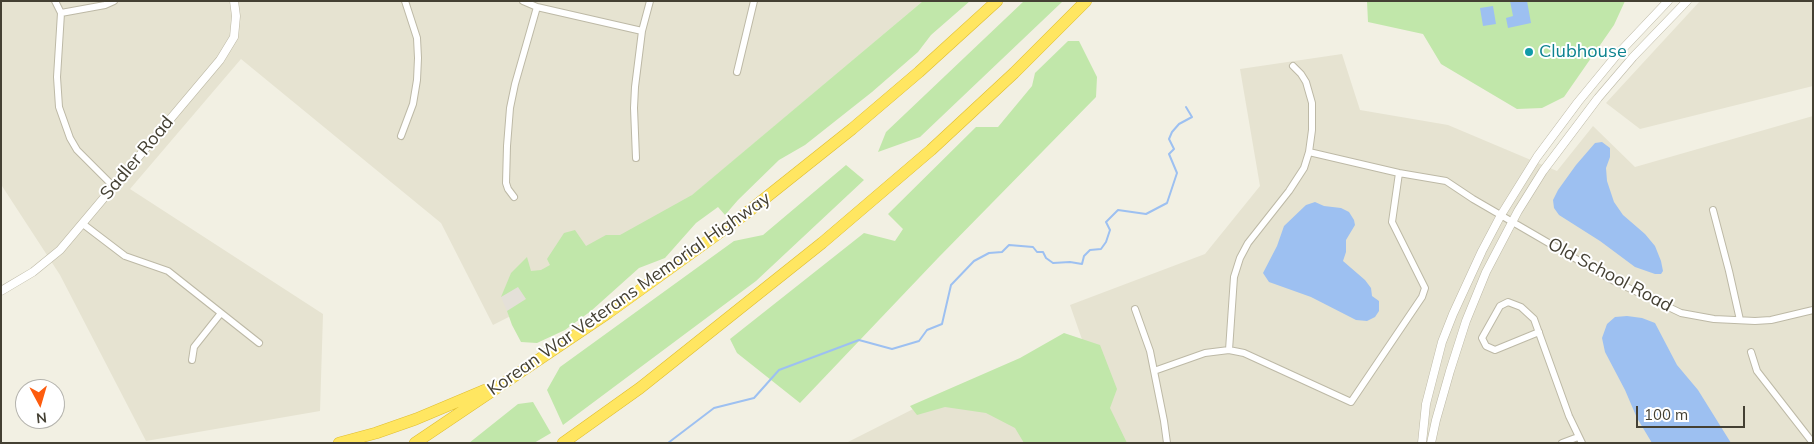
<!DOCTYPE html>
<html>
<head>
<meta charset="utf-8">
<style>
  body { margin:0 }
  #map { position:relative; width:1814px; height:444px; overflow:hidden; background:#f2f0e3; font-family:Mulish,sans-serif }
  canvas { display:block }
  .frame { position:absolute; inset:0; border:2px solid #444033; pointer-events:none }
  .north { position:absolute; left:15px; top:379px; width:50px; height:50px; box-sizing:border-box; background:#fff; border:1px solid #b4b3ad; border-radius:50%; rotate:174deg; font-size:14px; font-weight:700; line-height:20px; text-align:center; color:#444033 }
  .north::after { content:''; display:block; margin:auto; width:18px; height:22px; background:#fd5c0e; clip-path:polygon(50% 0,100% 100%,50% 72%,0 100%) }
  .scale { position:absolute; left:1636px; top:406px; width:109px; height:22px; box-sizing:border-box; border:2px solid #444033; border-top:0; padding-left:6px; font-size:15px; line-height:18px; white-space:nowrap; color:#444033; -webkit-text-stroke:4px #fff; paint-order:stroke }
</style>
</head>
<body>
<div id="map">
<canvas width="1814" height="444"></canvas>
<div class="frame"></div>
<div class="north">N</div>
<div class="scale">100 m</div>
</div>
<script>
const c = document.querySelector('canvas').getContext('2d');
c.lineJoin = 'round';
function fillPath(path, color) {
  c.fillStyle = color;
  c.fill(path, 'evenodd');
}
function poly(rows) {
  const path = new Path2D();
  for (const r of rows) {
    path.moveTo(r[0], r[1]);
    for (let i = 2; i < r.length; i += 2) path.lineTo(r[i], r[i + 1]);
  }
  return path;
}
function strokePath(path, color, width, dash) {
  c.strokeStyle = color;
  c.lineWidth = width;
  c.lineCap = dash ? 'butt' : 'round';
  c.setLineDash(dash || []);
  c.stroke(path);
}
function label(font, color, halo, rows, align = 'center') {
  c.font = font + ' Mulish,sans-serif';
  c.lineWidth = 4;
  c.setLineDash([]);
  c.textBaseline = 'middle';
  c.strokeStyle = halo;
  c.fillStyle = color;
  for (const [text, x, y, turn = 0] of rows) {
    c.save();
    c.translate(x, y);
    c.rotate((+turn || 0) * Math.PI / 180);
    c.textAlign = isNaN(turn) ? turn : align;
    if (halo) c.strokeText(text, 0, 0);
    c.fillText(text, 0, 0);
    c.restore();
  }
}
const residential = poly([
  [1,1,923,1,607,267,493,325,441,223,241,59,130,189,323,314,320,411,146,441,60,275,2,186],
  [1700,1,1813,1,1813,86,1640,129,1606,103],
  [1342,54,1360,110,1448,125,1557,171,1593,126,1635,167,1813,116,1813,443,1118,443,1070,305,1205,254,1260,186,1240,69],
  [935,398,1028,416,1042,443,846,443]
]);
const industrial = poly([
  [518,286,526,299,507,311,501,297]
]);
const green = poly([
  [923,1,970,1,931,35,918,52,872,92,805,145,779,160,738,200,725,215,718,207,696,223,665,258,639,268,591,311,565,330,537,343,521,342,512,325,507,311,526,299,518,287,501,297,511,273,527,257,531,271,541,270,550,265,547,259,564,233,575,230,586,246,606,235,620,235,692,195],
  [1024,1,1062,2,920,137,878,152,886,132],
  [1367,1,1625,1,1614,25,1564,97,1542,108,1517,109,1441,64,1423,34,1368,22],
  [1068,41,1079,41,1097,77,1096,97,938,258,800,403,737,353,730,339,864,233,895,241,903,229,888,214,976,127,998,127,1032,86,1035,73],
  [846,165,864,180,756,281,563,425,547,390,560,367,734,241,763,235],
  [1064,333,1100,345,1117,389,1110,408,1127,443,1024,443,1015,428,986,413,945,407,917,415,910,406,1020,358],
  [533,402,551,433,534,443,469,443,518,404]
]);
const water = poly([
  [1510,1,1527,1,1531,23,1508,28,1506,18,1513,16],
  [1493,6,1496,24,1483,26,1480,8],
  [1602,142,1610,148,1610,157,1606,168,1607,181,1614,202,1623,215,1645,234,1655,246,1661,261,1663,271,1661,274,1655,274,1635,267,1600,241,1559,215,1554,208,1553,200,1558,190,1576,165,1595,143],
  [1315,202,1324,206,1341,208,1349,212,1354,220,1355,225,1346,240,1346,252,1343,261,1365,280,1371,288,1372,296,1379,301,1379,311,1375,317,1367,321,1356,320,1311,297,1269,282,1263,273,1277,246,1284,226,1306,205],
  [1627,316,1642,318,1655,323,1677,365,1698,390,1731,443,1652,443,1637,418,1625,390,1605,352,1602,338,1607,324,1615,317]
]);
const stream = poly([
  [668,443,714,408,754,398,779,370,859,340,892,349,919,341,927,330,942,324,951,285,974,261,989,253,1002,252,1009,245,1033,247,1037,252,1043,252,1046,258,1053,263,1070,262,1082,264,1084,256,1090,250,1101,249,1106,242,1110,230,1106,222,1118,210,1146,214,1167,203,1177,173,1169,154,1174,149,1169,139,1172,132,1179,124,1192,117,1186,107]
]);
const minor = poly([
  [55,1,61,13,57,77,59,107,70,138,77,150,114,187],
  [523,1,537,7,642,31],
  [61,13,105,5,114,1],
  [737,72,754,1],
  [401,136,413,104,417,80,418,58,417,38,405,1],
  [1309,152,1399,173,1446,181,1473,199,1614,281,1681,313,1714,319,1755,321,1771,320,1813,310],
  [636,158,634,108,635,87,642,31,650,1],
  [514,197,508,189,506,183,507,146,510,108,515,84,537,7],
  [1713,210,1729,271,1740,320],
  [83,224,125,256,168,271,259,343],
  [1135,309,1150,351,1164,421,1167,443],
  [1539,332,1495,350,1486,346,1482,338,1500,306,1508,302,1521,307,1534,319,1569,416,1582,443],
  [1229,350,1234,277,1240,258,1248,243,1289,191,1304,168,1309,152,1312,130,1312,103,1306,82,1301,74,1293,66],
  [1751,352,1757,371,1813,443],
  [192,360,194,347,221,313],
  [1154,371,1205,353,1229,350,1244,353,1351,402,1422,297,1425,288,1392,222,1399,173],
  [1562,443,1578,437]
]);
const tertiary = poly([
  [1,291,33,272,60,250,220,60,234,37,236,16,234,1],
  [1422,443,1426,404,1442,342,1453,314,1482,251,1501,215,1537,157,1578,102,1615,57,1668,1],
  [1431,443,1436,420,1450,371,1466,321,1486,272,1518,211,1543,171,1598,98,1633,57,1687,1]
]);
const motorway = poly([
  [339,443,376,433,416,419,485,390],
  [415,443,608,313,744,215,852,129,919,72,997,1],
  [563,443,640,388,822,243,931,150,1014,73,1086,1]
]);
const markers = [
  [1529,52,5,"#0f9aa8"]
];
const cultureNames = [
  ["Clubhouse",1539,52]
];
const streetNames = [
  ["Sadler Road",137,158,-50],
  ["Old School Road",1610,275,28],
  ["Korean War Veterans Memorial Highway",629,294,-35]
];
fillPath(residential, '#e6e3d1');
fillPath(industrial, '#e4e0d8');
fillPath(green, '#c1e7aa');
fillPath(water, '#9dc0f1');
strokePath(stream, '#9dc0f1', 2);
strokePath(minor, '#bdb9a6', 8);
strokePath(tertiary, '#bdb9a6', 9);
strokePath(motorway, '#dfbd2f', 12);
strokePath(minor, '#fff', 6);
strokePath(tertiary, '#fff', 8);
strokePath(motorway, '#ffe661', 11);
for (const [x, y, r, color] of markers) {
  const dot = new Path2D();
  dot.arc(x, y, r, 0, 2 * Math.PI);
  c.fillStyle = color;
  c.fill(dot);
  strokePath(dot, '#fff', 2);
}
label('18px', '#0d838f', '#fff', cultureNames, 'left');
label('18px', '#444033', '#fff', streetNames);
</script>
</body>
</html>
